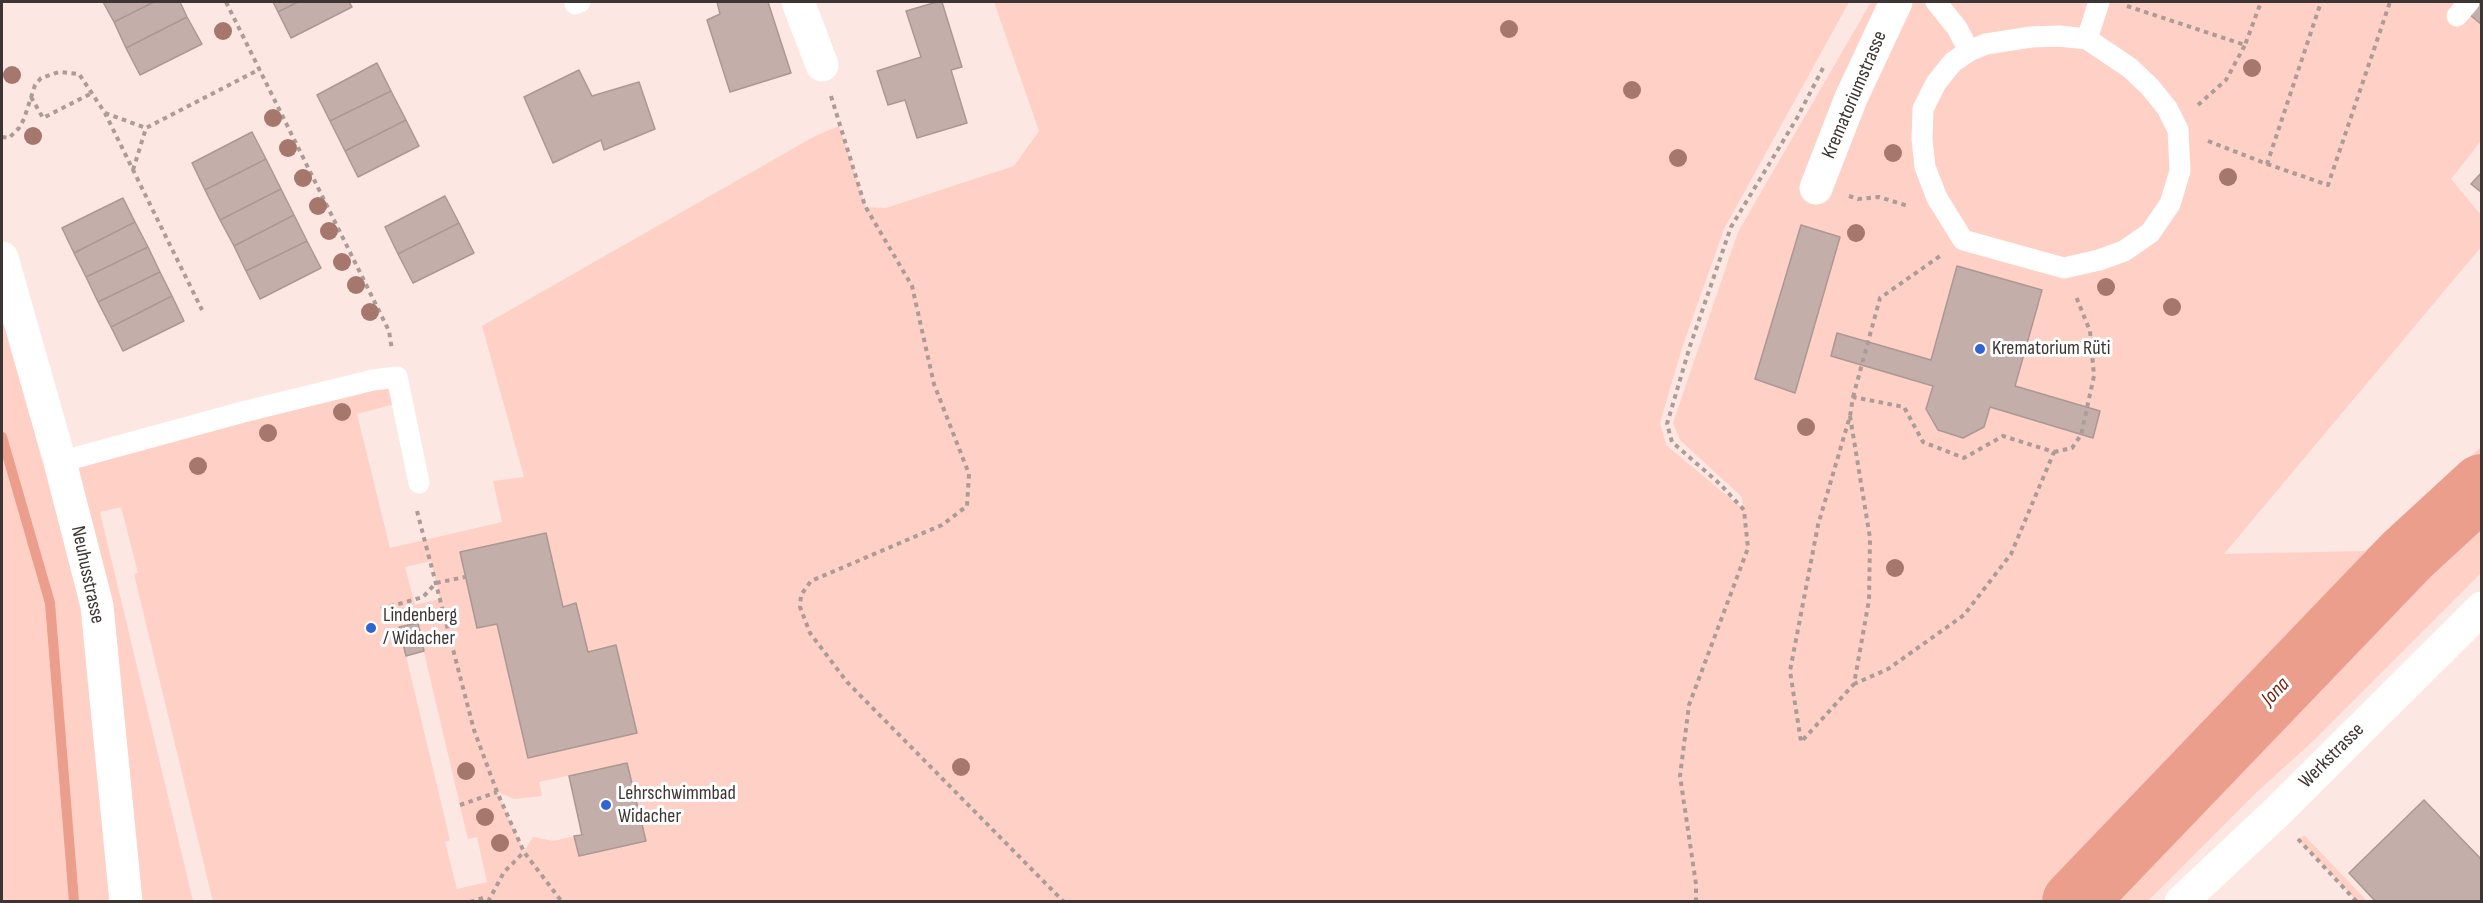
<!DOCTYPE html>
<html>
<head>
<meta charset="utf-8">
<style>
  body { margin:0 }
  #map { position:relative; width:2483px; height:903px; overflow:hidden; background:#fde7e2; font-family:"Sofia Sans Condensed",sans-serif }
  canvas { display:block }
  .frame { position:absolute; inset:0; border:3px solid #3d3533; pointer-events:none }
</style>
</head>
<body>
<div id="map">
<canvas width="2483" height="903"></canvas>
<div class="frame"></div>
</div>
<script>
const c = document.querySelector('canvas').getContext('2d');
c.lineJoin = 'round';
function fillPath(path, color) {
  c.fillStyle = color;
  c.fill(path, 'evenodd');
}
function poly(rows) {
  const path = new Path2D();
  for (const r of rows) {
    path.moveTo(r[0], r[1]);
    for (let i = 2; i < r.length; i += 2) path.lineTo(r[i], r[i + 1]);
  }
  return path;
}
function strokePath(path, color, width, dash) {
  c.strokeStyle = color;
  c.lineWidth = width;
  c.lineCap = dash ? 'butt' : 'round';
  c.setLineDash(dash || []);
  c.stroke(path);
}
function label(font, color, halo, rows, align = 'center') {
  c.font = font + ' "Sofia Sans Condensed",sans-serif';
  c.lineWidth = 6;
  c.setLineDash([]);
  c.textBaseline = 'middle';
  c.strokeStyle = halo;
  c.fillStyle = color;
  for (const [text, x, y, turn = 0] of rows) {
    c.save();
    c.translate(x, y);
    c.rotate((+turn || 0) * Math.PI / 180);
    c.textAlign = isNaN(turn) ? turn : align;
    if (halo) c.strokeText(text, 0, 0);
    c.fillText(text, 0, 0);
    c.restore();
  }
}
const green = poly([
  [994,2,1849,2,1724,229,1682,348,1660,423,1666,445,1743,509,1742,497,1680,440,1673,423,1738,232,1871,2,2480,2,2469,14,2481,25,2481,141,2451,179,2481,215,2481,247,2224,554,2365,551,2481,447,2481,573,2312,742,2258,791,2148,901,213,902,134,574,138,573,121,507,100,512,193,901,2,901,2,258,60,462,397,377,403,402,357,414,390,548,502,522,493,481,524,477,482,326,815,136,839,126,866,207,886,208,1014,166,1039,131],
  [431,561,440,599,415,605,405,567],
  [424,652,466,831,468,839,477,837,487,882,457,889,445,842,450,840,406,656],
  [627,763,646,841,579,856,574,836,554,841,533,837,524,851,497,792,514,799,542,796,539,782],
  [2304,835,2367,901,2357,901,2299,840]
]);
const stream = poly([
  [2,437,50,603,74,902]
]);
const river = poly([
  [2074,902,2407,555,2482,486]
]);
const building = poly([
  [103,2,154,2,114,22,103,2],
  [154,2,180,2,187,17,126,48,114,22,154,2],
  [273,2,298,2,278,12,273,2],
  [298,2,349,2,352,7,291,38,278,12,298,2],
  [717,2,768,2,791,73,730,92,707,20,720,14,717,2],
  [937,2,942,2,962,67,951,70,967,123,917,138,905,100,888,105,877,71,921,57,906,11,937,2],
  [2480,2,2482,2,2482,25,2469,14,2480,2],
  [187,17,202,44,140,75,126,48,187,17],
  [377,63,391,91,330,121,317,95,377,63],
  [579,70,592,96,639,82,655,129,604,150,601,140,553,163,524,97,579,70],
  [391,91,406,120,345,151,330,121,391,91],
  [406,120,419,146,358,177,345,151,406,120],
  [252,132,266,159,205,190,192,163,252,132],
  [266,159,281,189,220,220,205,190,266,159],
  [2482,172,2482,193,2471,184,2482,172],
  [281,189,294,215,234,246,220,220,281,189],
  [445,196,459,223,398,254,385,227,445,196],
  [123,198,135,222,74,253,62,228,123,198],
  [294,215,307,241,246,271,234,246,294,215],
  [135,222,148,247,86,277,74,253,135,222],
  [459,223,474,253,413,283,398,254,459,223],
  [1801,225,1840,237,1795,393,1755,379,1801,225],
  [307,241,321,268,260,299,246,271,307,241],
  [148,247,160,272,98,302,86,277,148,247],
  [1957,266,2042,290,2015,386,2100,411,2093,438,1990,407,1984,427,1963,438,1938,430,1926,409,1933,386,1831,356,1837,333,1931,360,1957,266],
  [160,272,172,296,111,327,98,302,160,272],
  [172,296,184,321,123,351,111,327,172,296],
  [546,533,563,607,576,603,588,652,616,645,637,733,528,758,497,624,477,628,460,552,546,533],
  [418,623,424,651,406,656,399,627,418,623],
  [627,763,646,841,579,856,574,836,582,835,569,776,627,763],
  [2424,800,2482,860,2482,902,2376,902,2349,873,2424,800]
]);
const path = poly([
  [226,2,389,331,392,350],
  [2127,6,2245,45,2261,2],
  [831,96,865,206,912,286,934,384,969,474,967,506,942,525,811,581,801,595,800,607,810,633,847,682,1064,902],
  [31,97,43,118,92,93],
  [2198,105,2226,80,2245,45],
  [105,113,146,128],
  [2,137,9,138,19,128,24,119,35,85,41,78,59,72,79,74,105,113,202,310],
  [2208,141,2267,164,2321,2],
  [2267,164,2328,185,2390,2],
  [133,170,146,128,260,69],
  [1849,196,1858,199,1879,197,1908,206],
  [1853,397,1880,298,1940,256],
  [1850,416,1870,538,1869,600,1854,684,1801,742,1790,671,1818,525,1850,416,1853,397,1904,407,1923,442,1964,458,2003,436,2054,452,2011,554,1964,615,1888,669,1854,684],
  [2054,452,2072,448,2081,435,2094,376,2090,331,2075,294],
  [417,511,474,730,497,792,524,852,562,902],
  [381,609,423,597,436,583,465,577],
  [460,805,497,792],
  [2298,839,2357,902],
  [470,902,483,898,489,900,504,872,524,852],
  [1696,902,1696,884,1680,776,1689,705,1748,548,1744,510,1720,484,1672,442,1667,424,1690,346,1731,227,1797,118,1823,68]
]);
const service = poly([
  [1936,2,1957,28,1969,51],
  [575,4,580,2],
  [2457,16,2469,2],
  [2059,36,2087,39,2130,68,2150,87,2167,108,2178,130,2180,171,2170,204,2150,233,2124,251,2099,260,2064,268,1963,240,1937,198,1925,167,1922,139,1923,109,1936,83,1953,62,1969,51,1986,44,2031,37,2059,36],
  [2087,39,2099,2],
  [60,462,243,412,373,380,397,377,419,483]
]);
const minor = poly([
  [798,2,822,65],
  [1816,188,1851,98,1896,2],
  [2,258,60,462,97,606,126,902],
  [2181,902,2278,811,2482,608]
]);
const trees = [
  [1509,29],
  [223,31],
  [2252,68],
  [12,75],
  [1632,90],
  [273,118],
  [33,136],
  [288,148],
  [1893,153],
  [1678,158],
  [2228,177],
  [303,178],
  [318,206],
  [329,231],
  [1856,233],
  [342,262],
  [356,285],
  [2106,287],
  [2172,307],
  [370,312],
  [342,412],
  [1806,427],
  [268,433],
  [198,466],
  [1895,568],
  [961,767],
  [466,771],
  [485,817],
  [500,843]
];
const markers = [
  [1980,349,6,"#3064d3"],
  [371,628,6,"#3064d3"],
  [606,805,6,"#3064d3"]
];
const streetNames = [
  ["Krematoriumstrasse",1855,95,-67],
  ["Neuhusstrasse",87,575,78],
  ["Werkstrasse",2332,756,-45]
];
const poiNames = [
  ["Krematorium Rüti",1992,349],
  ["Lindenberg",383,616],
  ["/ Widacher",383,639],
  ["Lehrschwimmbad",618,794],
  ["Widacher",618,817]
];
const waterNames = [
  ["Jona",2276,692,-46]
];
fillPath(green, '#ffd0c5');
strokePath(stream, '#eb9e8c', 10);
strokePath(river, '#eb9e8c', 64);
fillPath(building, '#c3aeaa');
strokePath(building, '#ac9893', 1.5);
strokePath(path, '#ac9c98', 4, [4.5, 4.5]);
strokePath(service, '#fff', 21);
strokePath(minor, '#fff', 33);
c.fillStyle = '#a6776c';
for (const [x, y] of trees) {
  c.beginPath();
  c.arc(x, y, 9, 0, 2 * Math.PI);
  c.fill();
}
for (const [x, y, r, color] of markers) {
  const dot = new Path2D();
  dot.arc(x, y, r, 0, 2 * Math.PI);
  c.fillStyle = color;
  c.fill(dot);
  strokePath(dot, '#fff', 2);
}
label('20px', '#3d3533', '#fff', streetNames);
label('20px', '#3d3533', '#fff', poiNames, 'left');
label('italic 21px', '#78200d', '#fff', waterNames);
</script>
</body>
</html>
